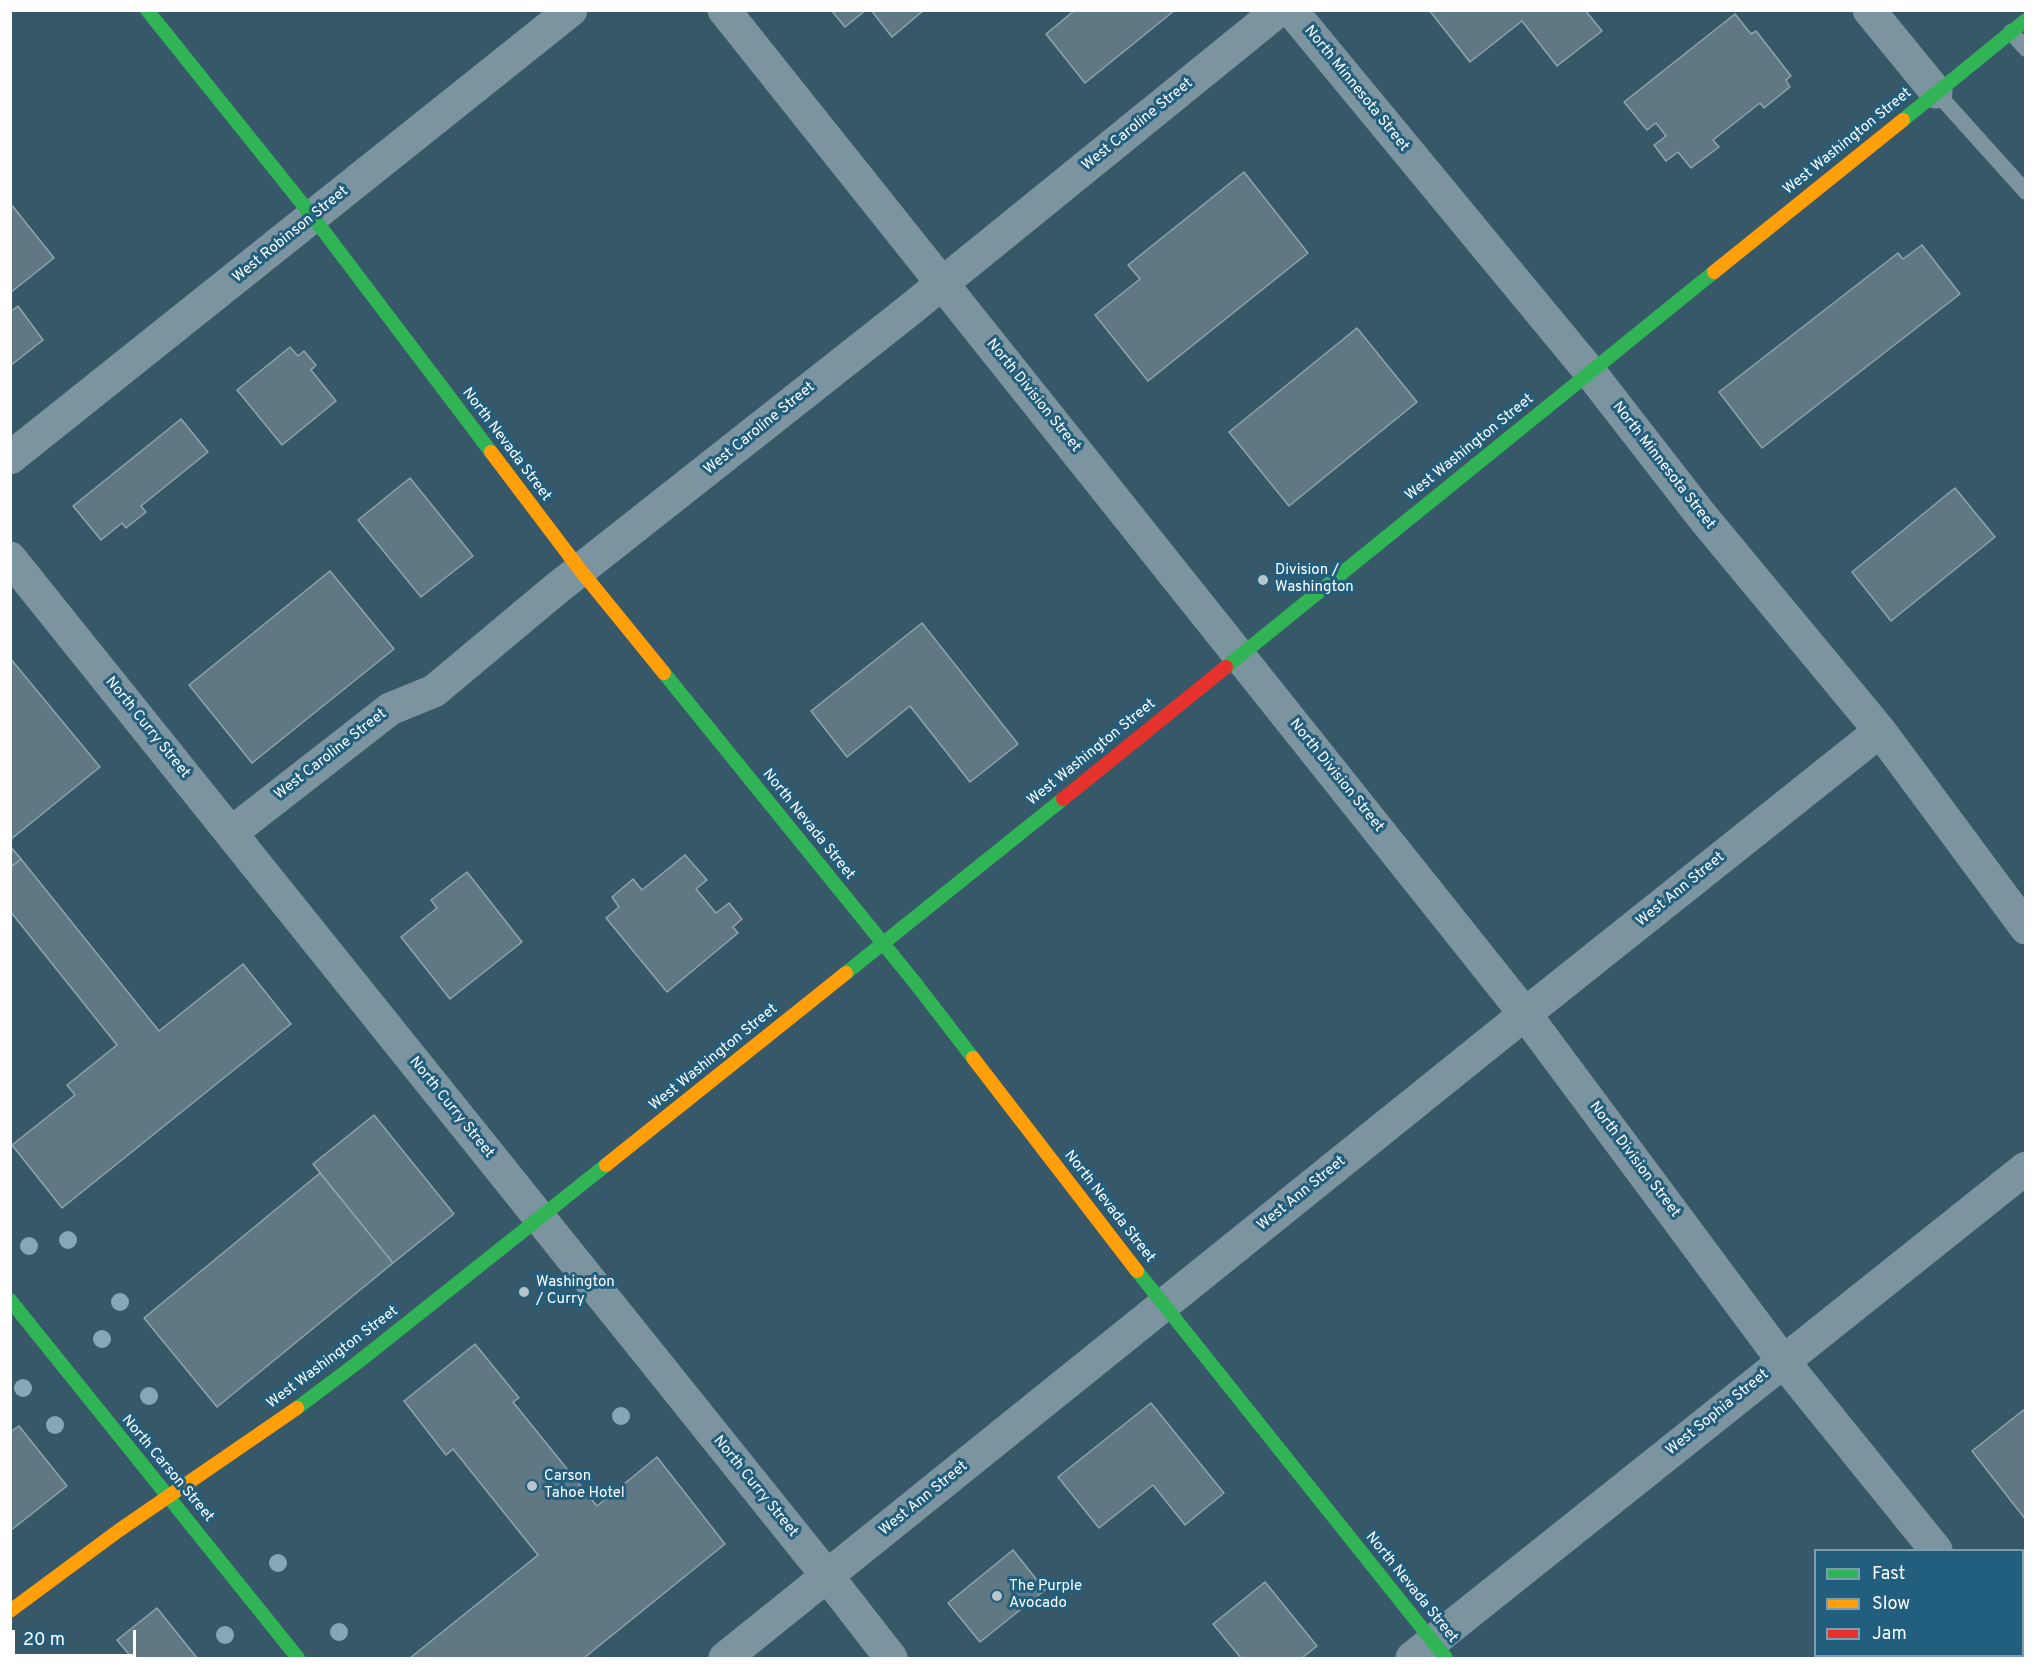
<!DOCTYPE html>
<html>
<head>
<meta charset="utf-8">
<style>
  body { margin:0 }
  #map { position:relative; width:2036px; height:1669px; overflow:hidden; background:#375868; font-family:Overpass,sans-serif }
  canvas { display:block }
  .frame { position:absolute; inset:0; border:12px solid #fff; pointer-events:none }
  .legend { position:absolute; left:1814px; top:1549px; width:210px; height:108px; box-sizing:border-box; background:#225e7d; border:2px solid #7a9eb1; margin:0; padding:8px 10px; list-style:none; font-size:18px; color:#fff }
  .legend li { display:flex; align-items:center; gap:12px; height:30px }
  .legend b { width:30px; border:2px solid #7a9eb1 }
  .scale { position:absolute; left:12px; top:1630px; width:124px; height:27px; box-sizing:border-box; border:3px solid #fff; border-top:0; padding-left:8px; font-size:18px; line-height:21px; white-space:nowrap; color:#fff; -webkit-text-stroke:4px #225e7d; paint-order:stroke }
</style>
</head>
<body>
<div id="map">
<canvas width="2036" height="1669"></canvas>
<div class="frame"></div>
<ul class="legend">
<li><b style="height:8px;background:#30b455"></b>Fast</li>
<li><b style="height:8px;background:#ff9f0a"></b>Slow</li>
<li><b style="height:8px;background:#e5322d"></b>Jam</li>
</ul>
<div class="scale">20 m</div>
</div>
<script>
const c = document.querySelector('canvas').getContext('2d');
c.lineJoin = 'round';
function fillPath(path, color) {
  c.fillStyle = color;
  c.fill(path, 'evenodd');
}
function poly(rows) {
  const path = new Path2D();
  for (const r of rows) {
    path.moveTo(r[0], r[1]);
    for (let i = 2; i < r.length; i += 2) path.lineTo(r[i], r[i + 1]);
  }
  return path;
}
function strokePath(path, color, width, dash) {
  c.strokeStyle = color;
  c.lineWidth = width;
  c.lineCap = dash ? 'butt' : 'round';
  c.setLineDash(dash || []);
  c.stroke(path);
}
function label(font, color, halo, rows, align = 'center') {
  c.font = font + ' Overpass,sans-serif';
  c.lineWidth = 6;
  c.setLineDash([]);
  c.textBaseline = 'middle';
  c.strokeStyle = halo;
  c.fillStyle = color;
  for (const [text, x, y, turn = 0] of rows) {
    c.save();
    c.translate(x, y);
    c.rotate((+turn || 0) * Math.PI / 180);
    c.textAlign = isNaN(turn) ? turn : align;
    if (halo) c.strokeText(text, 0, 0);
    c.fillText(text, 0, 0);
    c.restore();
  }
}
const building = poly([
  [831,10,866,10,845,27,831,10],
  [871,10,924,10,892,37,871,10],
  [1075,10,1175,10,1085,83,1046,34,1075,10],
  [1429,10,1585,10,1602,31,1557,66,1522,21,1470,62,1429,10],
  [1735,14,1751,34,1756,31,1791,76,1786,80,1790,87,1764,108,1760,103,1713,140,1719,147,1691,168,1678,152,1666,161,1654,145,1666,136,1656,123,1647,130,1624,102,1735,14],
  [1244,172,1308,253,1148,381,1095,315,1140,279,1128,265,1244,172],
  [10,203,54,258,10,293,10,203],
  [1922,245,1960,294,1762,448,1719,392,1898,253,1903,259,1922,245],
  [18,306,43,340,10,366,10,312,18,306],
  [1357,328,1417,402,1289,506,1229,432,1357,328],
  [290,347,298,356,304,351,316,365,311,370,336,401,282,445,237,390,290,347],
  [181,419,208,452,141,506,146,512,126,528,122,523,101,540,73,506,181,419],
  [410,478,473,556,421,597,358,520,410,478],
  [1955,488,1995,537,1891,621,1852,572,1955,488],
  [330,571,394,649,252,763,189,685,330,571],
  [922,623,1018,744,970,782,910,706,847,757,811,711,922,623],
  [10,658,100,767,10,840,10,658],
  [10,846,21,859,10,868,10,846],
  [685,855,707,880,696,889,716,913,729,903,742,919,733,927,738,933,667,992,606,918,619,907,612,897,633,879,642,890,685,855],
  [21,859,159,1031,243,964,291,1024,62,1208,12,1145,75,1095,67,1085,117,1045,10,911,10,868,21,859],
  [467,872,522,942,450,999,401,937,437,908,431,900,467,872],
  [374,1115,454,1214,393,1263,313,1164,374,1115],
  [320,1173,393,1263,217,1407,144,1318,320,1173],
  [475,1344,519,1398,513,1402,597,1506,657,1457,725,1544,584,1658,410,1658,538,1555,453,1449,446,1455,404,1401,475,1344],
  [1151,1403,1224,1493,1185,1525,1153,1485,1099,1528,1058,1477,1151,1403],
  [2026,1408,2026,1520,1972,1451,2026,1408],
  [19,1426,67,1486,10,1531,10,1432,19,1426],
  [1013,1550,1045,1590,980,1642,948,1603,1013,1550],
  [1265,1582,1317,1646,1302,1658,1241,1658,1213,1624,1265,1582],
  [157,1608,197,1658,132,1658,117,1640,157,1608]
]);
const lane = poly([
  [2011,32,2026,49],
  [1936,92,2026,192]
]);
const street = poly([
  [724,10,1525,1014,1783,1361,1936,1550],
  [1291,10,1590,372,1701,515,1880,731,2026,928],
  [1869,10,1936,92],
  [10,458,571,10],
  [10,558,828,1577,891,1658],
  [231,833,390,709,434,691,556,589,907,312,1279,10],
  [2021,1656,2023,1658],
  [725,1658,1525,1014,1880,731],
  [1412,1658,2026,1168]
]);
const fast = poly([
  [147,10,313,217,491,452],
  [1903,120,2026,20],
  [1226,667,1714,272],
  [664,673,916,984,973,1058],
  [846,973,1063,799],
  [1137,1271,1446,1658],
  [10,1300,298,1658],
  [297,1408,357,1363,606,1165]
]);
const slow = poly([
  [1714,272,1903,120],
  [491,452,581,571,664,673],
  [973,1058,1137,1271],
  [606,1165,846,973],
  [10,1611,118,1531,297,1408]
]);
const jam = poly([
  [1063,799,1226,667]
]);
const trees = [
  [68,1240],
  [29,1246],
  [120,1302],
  [102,1339],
  [23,1388],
  [149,1396],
  [621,1416],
  [55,1425],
  [278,1563],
  [339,1632],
  [225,1635]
];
const markers = [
  [1263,580,6,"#b9c5ca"],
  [524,1292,6,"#b9c5ca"],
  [532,1486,6,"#b9c5ca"],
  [997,1596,6,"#b9c5ca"]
];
const streetNames = [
  ["North Minnesota Street",1356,89,51],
  ["West Caroline Street",1138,125,-39],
  ["West Washington Street",1848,142,-39],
  ["West Robinson Street",291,235,-39],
  ["North Division Street",1033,396,51],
  ["West Caroline Street",760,429,-39],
  ["North Nevada Street",506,445,53],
  ["West Washington Street",1470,448,-39],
  ["North Minnesota Street",1663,466,52],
  ["North Curry Street",147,728,51],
  ["West Washington Street",1092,753,-39],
  ["West Caroline Street",331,755,-38],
  ["North Division Street",1336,776,51],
  ["North Nevada Street",808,825,51],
  ["West Ann Street",1681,890,-39],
  ["West Washington Street",714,1058,-39],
  ["North Curry Street",451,1108,51],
  ["North Division Street",1634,1160,53],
  ["West Ann Street",1302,1194,-39],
  ["North Nevada Street",1109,1207,52],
  ["West Washington Street",333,1358,-37],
  ["West Sophia Street",1718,1413,-39],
  ["North Carson Street",167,1469,50],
  ["North Curry Street",755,1487,51],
  ["West Ann Street",924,1499,-39],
  ["North Nevada Street",1411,1588,51]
];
const poiNames = [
  ["Division /",1275,571],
  ["Washington",1275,588],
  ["Washington",536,1283],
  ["/ Curry",536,1300],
  ["Carson",544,1477],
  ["Tahoe Hotel",544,1494],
  ["The Purple",1009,1587],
  ["Avocado",1009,1604]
];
fillPath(building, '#5f7884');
strokePath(building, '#90a4ae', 1.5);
strokePath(lane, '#7c949f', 16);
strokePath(street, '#7c949f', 33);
strokePath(fast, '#30b455', 14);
strokePath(slow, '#ff9f0a', 14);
strokePath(jam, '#e5322d', 14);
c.fillStyle = '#88a7b6';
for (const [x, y] of trees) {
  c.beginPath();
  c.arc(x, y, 9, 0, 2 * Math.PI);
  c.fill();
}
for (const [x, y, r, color] of markers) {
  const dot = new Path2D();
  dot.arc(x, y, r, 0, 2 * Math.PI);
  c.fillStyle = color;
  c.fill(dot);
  strokePath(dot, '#225e7d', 2);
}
label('15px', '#fff', '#225e7d', streetNames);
label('15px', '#fff', '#225e7d', poiNames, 'left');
</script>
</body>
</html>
